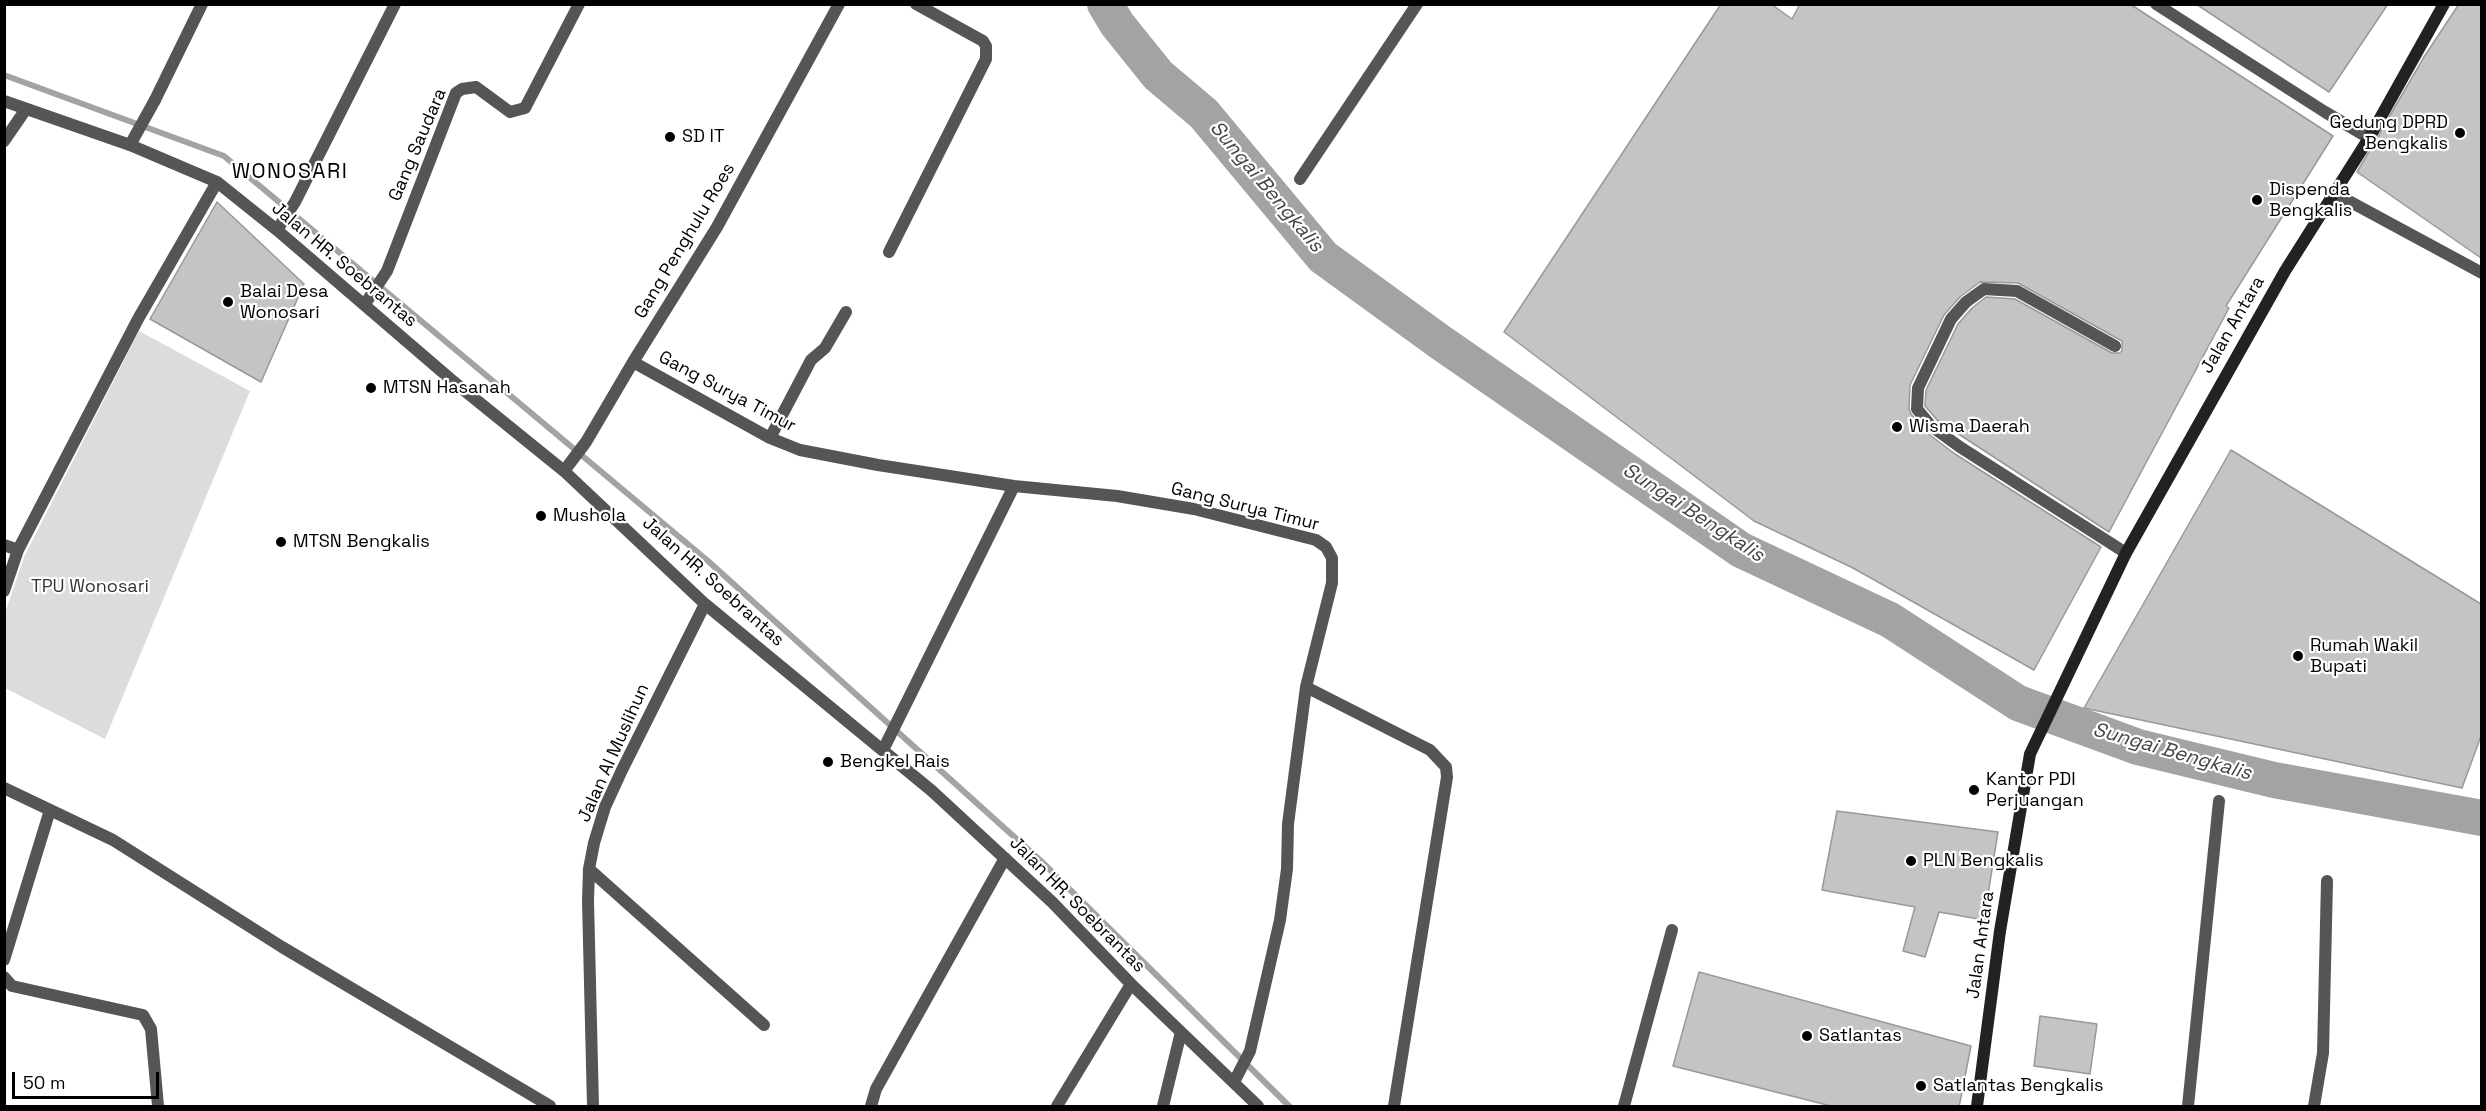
<!DOCTYPE html>
<html>
<head>
<meta charset="utf-8">
<style>
  body { margin:0 }
  #map { position:relative; width:2486px; height:1111px; overflow:hidden; background:#fff; font-family:"Space Grotesk",sans-serif }
  canvas { display:block }
  .frame { position:absolute; inset:0; border:6px solid #000; pointer-events:none }
  .scale { position:absolute; left:12px; top:1072px; width:147px; height:27px; box-sizing:border-box; border:3px solid #000; border-top:0; padding-left:8px; font-size:18px; line-height:21px; white-space:nowrap; color:#000; -webkit-text-stroke:4px #fff; paint-order:stroke }
</style>
</head>
<body>
<div id="map">
<canvas width="2486" height="1111"></canvas>
<div class="frame"></div>
<div class="scale">50 m</div>
</div>
<script>
const c = document.querySelector('canvas').getContext('2d');
c.lineJoin = 'round';
function fillPath(path, color) {
  c.fillStyle = color;
  c.fill(path, 'evenodd');
}
function poly(rows) {
  const path = new Path2D();
  for (const r of rows) {
    path.moveTo(r[0], r[1]);
    for (let i = 2; i < r.length; i += 2) path.lineTo(r[i], r[i + 1]);
  }
  return path;
}
function strokePath(path, color, width, dash) {
  c.strokeStyle = color;
  c.lineWidth = width;
  c.lineCap = dash ? 'butt' : 'round';
  c.setLineDash(dash || []);
  c.stroke(path);
}
function label(font, color, halo, rows, align = 'center') {
  c.font = font + ' "Space Grotesk",sans-serif';
  c.lineWidth = 4.5;
  c.setLineDash([]);
  c.textBaseline = 'middle';
  c.strokeStyle = halo;
  c.fillStyle = color;
  for (const [text, x, y, turn = 0] of rows) {
    c.save();
    c.translate(x, y);
    c.rotate((+turn || 0) * Math.PI / 180);
    c.textAlign = isNaN(turn) ? turn : align;
    if (halo) c.strokeText(text, 0, 0);
    c.fillText(text, 0, 0);
    c.restore();
  }
}
const green = poly([
  [139,331,250,391,105,739,5,688,5,613,24,557]
]);
const stream = poly([
  [4,75,224,156,708,561,1041,861,1289,1106]
]);
const river = poly([
  [1105,4,1117,24,1158,75,1204,114,1323,257,1440,342,1741,550,1890,620,2018,703,2138,747,2274,780,2482,818]
]);
const building = poly([
  [1721,4,1771,4,1792,19,1800,4,2130,4,2333,136,2226,306,2229,308,2109,532,1937,420,1925,406,1926,390,1958,324,1972,308,1986,297,2015,299,2112,353,2119,353,2122,351,2122,341,2018,283,1980,282,1960,297,1944,315,1910,385,1909,409,1911,414,1926,432,1955,454,2101,547,2034,670,1853,568,1754,521,1504,332,1721,4],
  [2196,4,2388,4,2329,92,2196,4],
  [2459,4,2481,4,2481,258,2357,172,2424,57,2459,4],
  [217,202,304,284,261,382,150,319,217,202],
  [2231,450,2481,604,2481,736,2462,788,2084,708,2231,450],
  [1837,811,1998,832,1984,920,1939,912,1925,957,1903,951,1915,907,1822,890,1837,811],
  [1699,972,1971,1046,1959,1107,1835,1107,1673,1066,1699,972],
  [2040,1016,2097,1024,2090,1074,2034,1066,2040,1016]
]);
const lane = poly([
  [130,145,155,100],
  [2115,346,2017,291,1984,289,1966,302,1951,319,1918,388,1917,409,1931,426,1960,447,2126,553],
  [1624,1106,1672,930]
]);
const street = poly([
  [2156,4,2325,112,2369,138],
  [155,100,202,4],
  [4,101,130,145,217,182,277,230,454,382,564,471,705,604,932,791,1052,902,1131,984,1258,1106],
  [4,141,26,109],
  [1300,179,1417,4],
  [2334,193,2482,273],
  [277,230,295,202,395,4],
  [889,252,986,59,986,46,983,41,916,4],
  [365,304,387,271,456,93,462,89,476,87,510,112,525,108,579,4],
  [633,362,770,438,800,450,878,465,1014,486,1117,496,1194,509,1316,540,1326,547,1332,558,1332,583,1306,687,1288,824,1287,869,1280,920,1250,1051,1234,1082],
  [770,438,811,360,825,348,846,312],
  [564,471,586,442,633,362,717,227,839,4],
  [4,545,18,550],
  [4,591,18,550,138,319,217,182],
  [1306,687,1430,750,1446,767,1447,777,1394,1106],
  [883,750,1014,486],
  [4,788,113,840,282,947,550,1106],
  [589,869,764,1025],
  [4,960,50,810],
  [4,977,12,986,143,1015,151,1029,158,1106],
  [593,1106,588,901,589,869,594,843,605,807,622,770,705,604],
  [871,1106,876,1089,1005,858],
  [1057,1106,1131,984],
  [1163,1106,1181,1032],
  [2188,1106,2219,801],
  [2314,1106,2323,1053,2327,881]
]);
const secondary = poly([
  [1977,1106,2000,931,2030,754,2126,553,2285,271,2369,138,2444,4]
]);
const markers = [
  [2460,133,6,"#000"],
  [670,137,6,"#000"],
  [2257,200,6,"#000"],
  [228,302,6,"#000"],
  [371,388,6,"#000"],
  [1897,427,6,"#000"],
  [541,516,6,"#000"],
  [281,542,6,"#000"],
  [2298,656,6,"#000"],
  [828,762,6,"#000"],
  [1974,790,6,"#000"],
  [1911,861,6,"#000"],
  [1807,1036,6,"#000"],
  [1921,1086,6,"#000"]
];
const poiNames = [
  ["Gedung DPRD",2448,123,"right"],
  ["Bengkalis",2448,144,"right"],
  ["SD IT",682,137],
  ["Dispenda",2269,190],
  ["Bengkalis",2269,211],
  ["Balai Desa",240,292],
  ["Wonosari",240,313],
  ["MTSN Hasanah",383,388],
  ["Wisma Daerah",1909,427],
  ["Mushola",553,516],
  ["MTSN Bengkalis",293,542],
  ["Rumah Wakil",2310,646],
  ["Bupati",2310,667],
  ["Bengkel Rais",840,762],
  ["Kantor PDI",1986,780],
  ["Perjuangan",1986,801],
  ["PLN Bengkalis",1923,861],
  ["Satlantas",1819,1036],
  ["Satlantas Bengkalis",1933,1086]
];
const streetNames = [
  ["Gang Saudara",418,145,-67],
  ["Gang Penghulu Roes",685,241,-59],
  ["Jalan HR. Soebrantas",344,265,40],
  ["Jalan Antara",2233,325,-60],
  ["Gang Surya Timur",727,392,28],
  ["Gang Surya Timur",1245,507,14],
  ["Jalan HR. Soebrantas",713,582,42],
  ["Jalan Al Muslihun",614,753,-66],
  ["Jalan HR. Soebrantas",1077,905,45],
  ["Jalan Antara",1981,945,-82]
];
const parkNames = [
  ["TPU Wonosari",90,587]
];
const waterNames = [
  ["Sungai Bengkalis",1266,187,50],
  ["Sungai Bengkalis",1693,513,33],
  ["Sungai Bengkalis",2172,752,16]
];
const quarterNames = [
  ["WONOSARI",290,172]
];
fillPath(green, '#dcdcdc');
strokePath(stream, '#a3a3a3', 6);
strokePath(river, '#a3a3a3', 36);
fillPath(building, '#c4c4c4');
strokePath(building, '#999', 1.5);
strokePath(lane, '#555', 12);
strokePath(street, '#555', 12);
strokePath(secondary, '#222', 12);
for (const [x, y, r, color] of markers) {
  const dot = new Path2D();
  dot.arc(x, y, r, 0, 2 * Math.PI);
  c.fillStyle = color;
  c.fill(dot);
  strokePath(dot, '#fff', 2);
}
label('18px', '#000', '#fff', poiNames, 'left');
label('18px', '#000', '#fff', streetNames);
label('18px', '#333', '#fff', parkNames);
label('italic 20px', '#444', '#fff', waterNames);
c.letterSpacing = '1.5px';
label('21px', '#000', '#fff', quarterNames);
c.letterSpacing = '0px';
</script>
</body>
</html>
